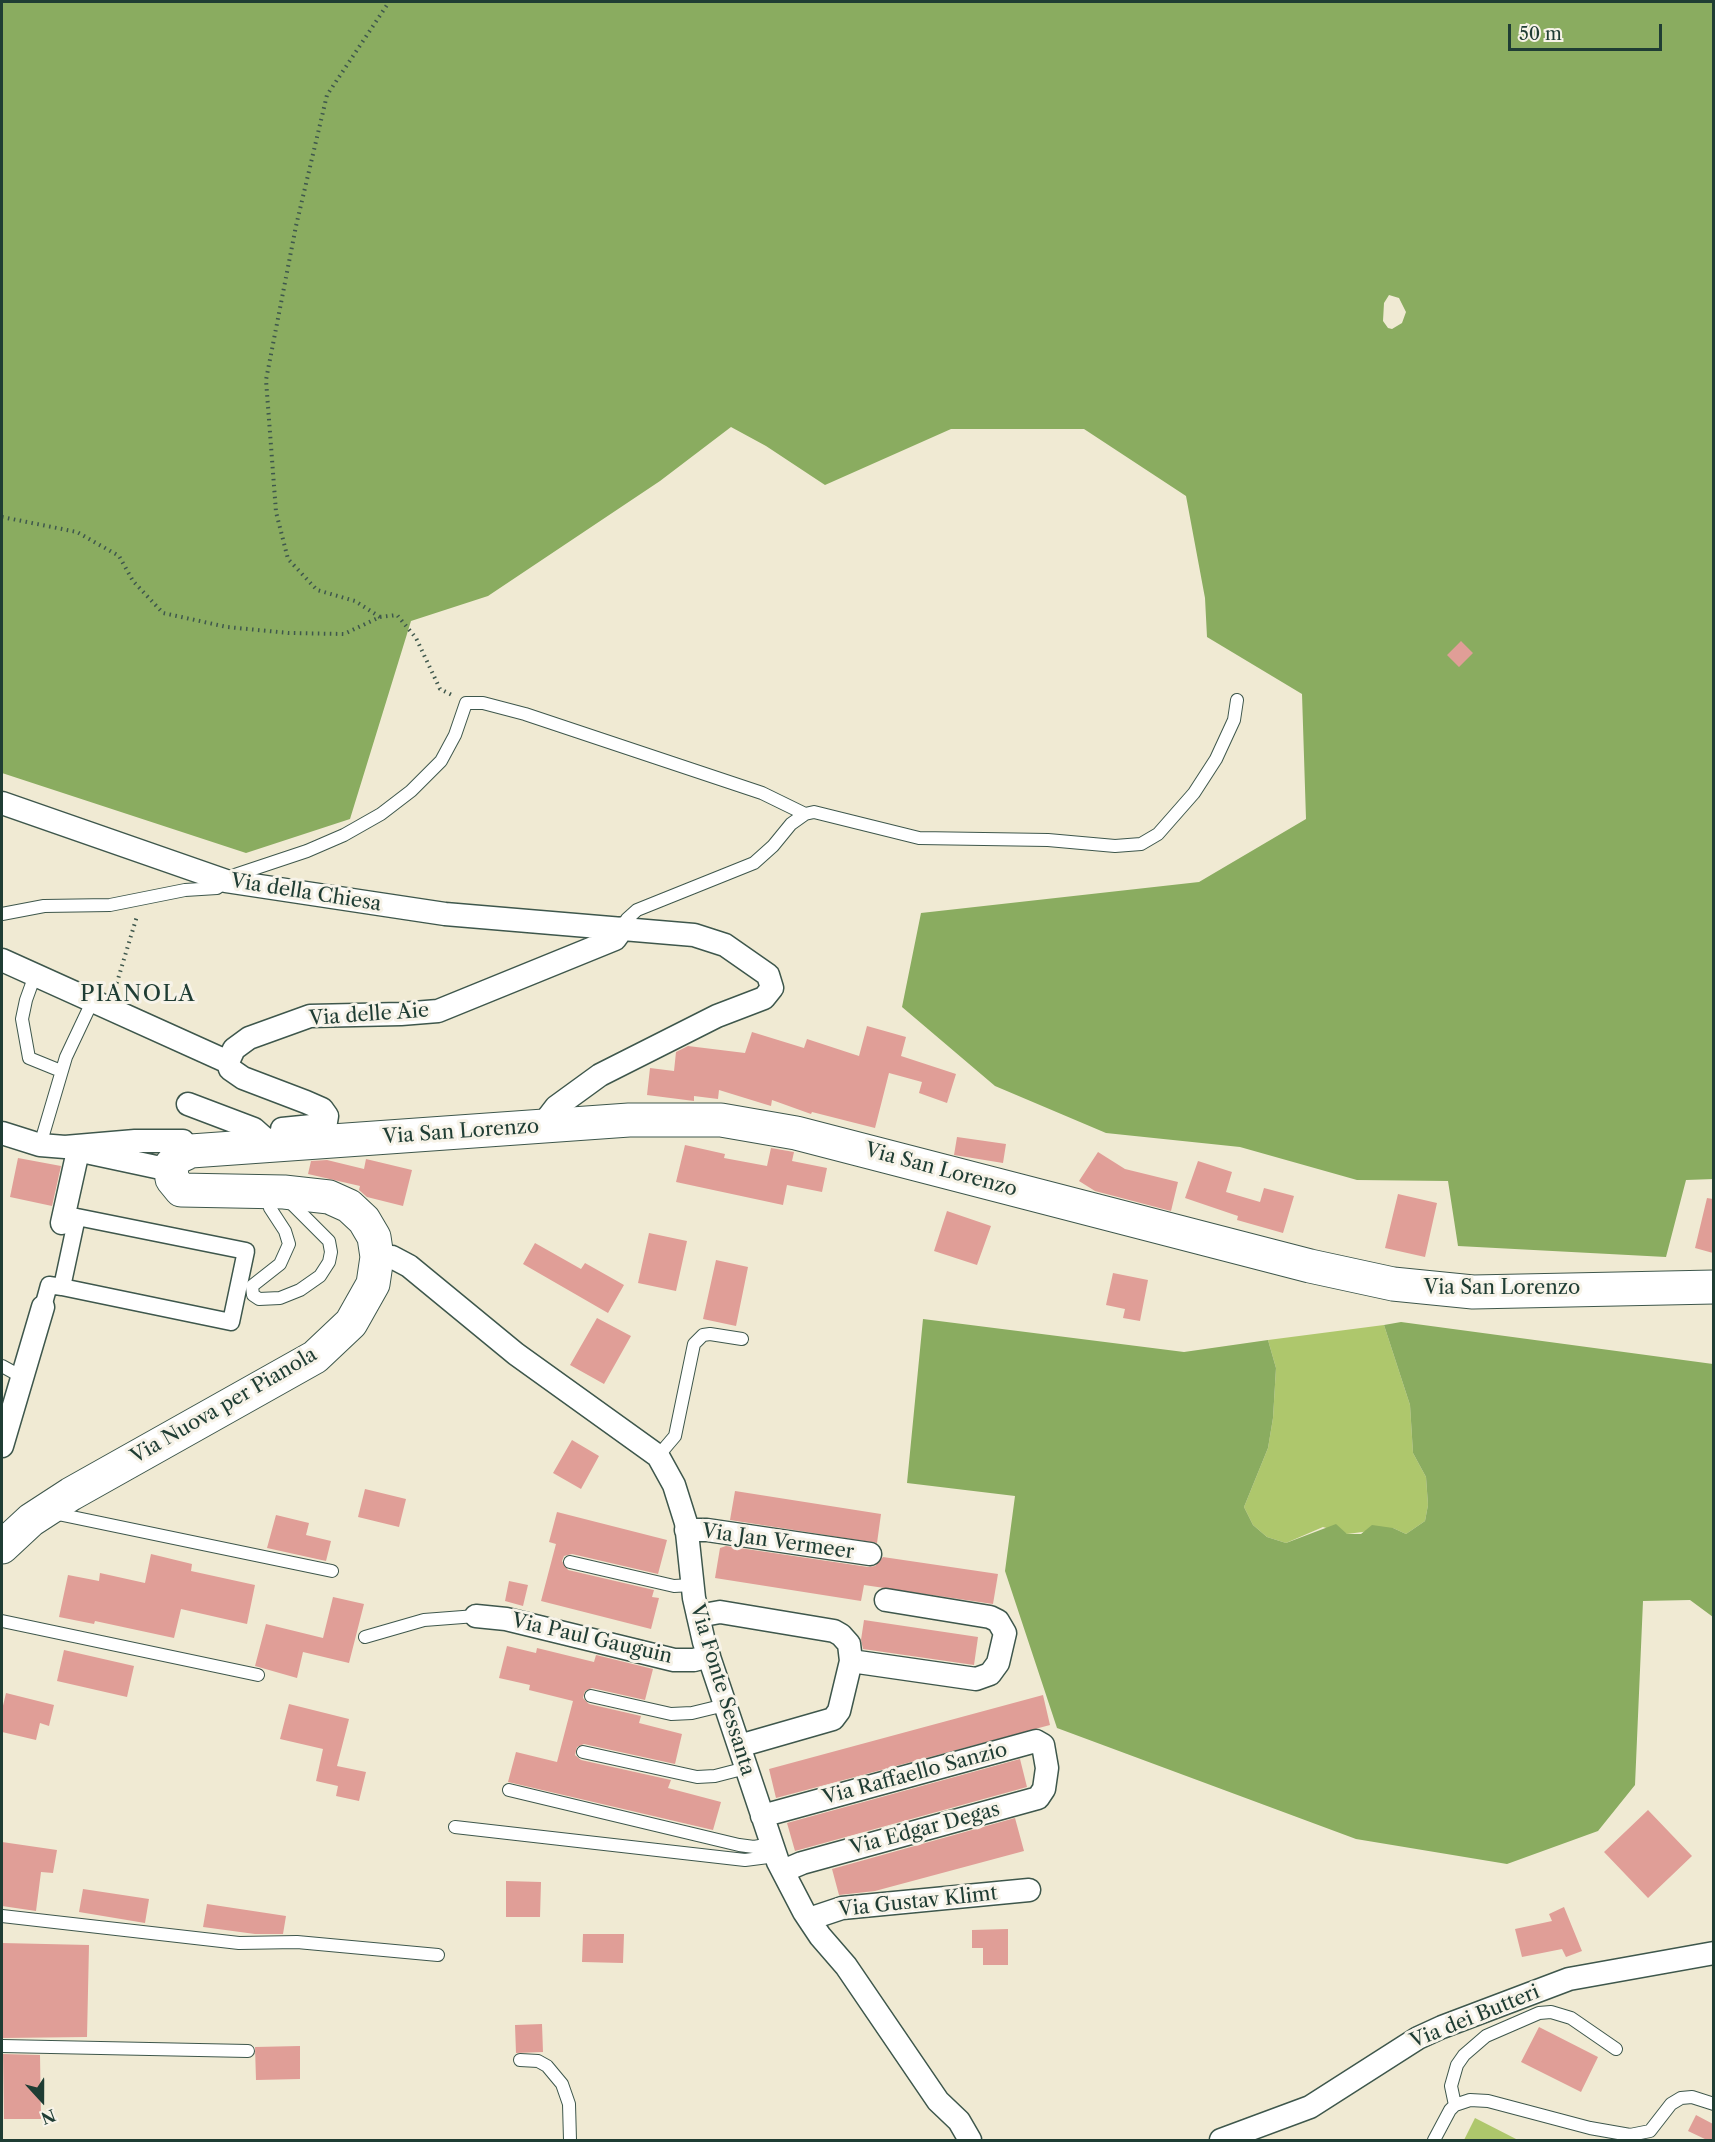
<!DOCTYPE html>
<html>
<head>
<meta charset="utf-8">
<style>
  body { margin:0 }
  #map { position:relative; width:1715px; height:2142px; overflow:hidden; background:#f0ead3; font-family:"Libre Caslon Text",serif }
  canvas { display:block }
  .frame { position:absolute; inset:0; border:3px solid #1f3d34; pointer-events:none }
  .north { position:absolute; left:12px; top:2070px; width:60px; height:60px; -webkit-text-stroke:4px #f7f3e8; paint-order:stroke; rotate:159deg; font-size:16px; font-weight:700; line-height:24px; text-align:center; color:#1f3d34 }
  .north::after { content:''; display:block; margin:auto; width:21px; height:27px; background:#1f3d34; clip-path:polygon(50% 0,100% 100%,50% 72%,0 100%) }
  .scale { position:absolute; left:1508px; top:24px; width:154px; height:27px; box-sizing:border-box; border:3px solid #1f3d34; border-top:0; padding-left:8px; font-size:18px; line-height:21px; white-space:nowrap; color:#1f3d34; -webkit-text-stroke:4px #f7f3e8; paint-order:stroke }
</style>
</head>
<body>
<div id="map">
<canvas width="1715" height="2142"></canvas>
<div class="frame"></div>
<div class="north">N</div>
<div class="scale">50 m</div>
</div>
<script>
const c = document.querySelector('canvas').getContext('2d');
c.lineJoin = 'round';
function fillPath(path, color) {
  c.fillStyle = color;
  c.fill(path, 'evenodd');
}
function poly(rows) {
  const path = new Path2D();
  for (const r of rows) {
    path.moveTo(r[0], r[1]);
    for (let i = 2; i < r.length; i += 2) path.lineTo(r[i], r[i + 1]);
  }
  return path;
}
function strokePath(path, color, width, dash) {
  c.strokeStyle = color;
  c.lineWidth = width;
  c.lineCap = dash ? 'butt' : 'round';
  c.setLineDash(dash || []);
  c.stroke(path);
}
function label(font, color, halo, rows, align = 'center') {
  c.font = font + ' "Libre Caslon Text",serif';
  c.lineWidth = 6;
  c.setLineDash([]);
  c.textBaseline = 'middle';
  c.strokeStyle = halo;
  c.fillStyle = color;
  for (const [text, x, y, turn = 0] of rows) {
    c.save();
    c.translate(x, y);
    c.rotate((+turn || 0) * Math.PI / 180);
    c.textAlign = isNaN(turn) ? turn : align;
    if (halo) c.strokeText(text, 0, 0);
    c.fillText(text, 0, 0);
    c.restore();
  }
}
const green = poly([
  [1384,1325,1410,1405,1413,1453,1426,1477,1428,1505,1425,1521,1406,1534,1393,1528,1347,1534,1323,1527,1286,1543,1267,1537,1253,1525,1244,1507,1268,1448,1273,1418,1276,1368,1268,1340],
  [1475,2118,1518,2140,1464,2140]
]);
const forest = poly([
  [2,2,1713,2,1714,1179,1686,1180,1666,1257,1458,1246,1448,1181,1357,1180,1240,1147,1106,1133,995,1086,902,1007,921,913,1199,882,1306,819,1302,694,1207,637,1205,598,1186,496,1084,429,951,429,825,485,766,446,731,427,660,481,488,596,411,621,350,819,246,853,2,773],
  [1389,295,1399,298,1406,312,1402,323,1392,329,1388,328,1383,321,1384,303],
  [923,1319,1184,1352,1268,1340,1276,1368,1273,1418,1268,1448,1244,1507,1253,1525,1267,1537,1286,1543,1336,1524,1347,1534,1361,1534,1372,1525,1393,1528,1406,1534,1425,1521,1428,1505,1426,1477,1413,1453,1410,1405,1384,1325,1401,1322,1713,1364,1713,1617,1690,1600,1643,1601,1635,1785,1598,1831,1507,1864,1356,1839,1057,1728,1005,1571,1015,1496,907,1483]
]);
const building = poly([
  [1461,641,1473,653,1459,667,1447,655],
  [867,1026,906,1037,901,1056,956,1074,947,1103,919,1093,922,1082,889,1073,875,1128,812,1112,811,1114,772,1100,771,1106,719,1090,718,1099,694,1096,694,1101,647,1095,650,1068,674,1071,676,1052,688,1046,745,1053,752,1032,804,1048,807,1039,859,1056],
  [957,1137,1006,1144,1003,1163,954,1155],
  [685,1145,725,1154,724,1158,767,1166,771,1148,794,1152,792,1161,827,1168,822,1192,787,1185,783,1205,676,1182],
  [1098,1152,1125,1169,1178,1182,1171,1211,1095,1191,1079,1181],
  [18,1158,61,1166,52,1206,10,1197],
  [366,1159,412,1170,403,1206,367,1197,359,1190,360,1186,308,1174,311,1161,327,1160,364,1169],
  [1198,1161,1232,1172,1226,1192,1260,1202,1264,1188,1294,1196,1283,1233,1237,1220,1238,1216,1185,1198],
  [1398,1194,1437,1203,1425,1257,1385,1248],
  [1707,1198,1713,1199,1713,1253,1695,1248],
  [947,1211,991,1226,977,1265,934,1251],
  [649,1233,687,1241,676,1291,638,1283],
  [535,1243,581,1269,585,1263,624,1285,608,1313,523,1264],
  [716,1260,748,1267,736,1326,703,1319],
  [1113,1273,1148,1280,1140,1321,1123,1318,1125,1309,1106,1305],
  [597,1318,631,1336,604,1384,570,1365],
  [572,1440,599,1456,581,1489,553,1473],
  [365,1489,406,1499,399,1527,358,1517],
  [735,1491,881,1514,877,1543,730,1520],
  [557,1512,667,1540,658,1574,572,1554,564,1556,562,1561,568,1570,654,1590,652,1597,659,1598,651,1629,541,1601,556,1544,549,1542],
  [276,1515,309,1523,306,1535,331,1541,326,1561,267,1548],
  [726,1546,868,1567,875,1566,883,1557,998,1574,993,1604,864,1585,861,1601,715,1578,720,1548],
  [151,1554,192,1564,191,1571,255,1585,247,1624,181,1609,174,1638,95,1621,94,1624,59,1617,68,1575,99,1581,100,1573,145,1583],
  [509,1581,528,1585,523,1606,505,1601],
  [333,1597,364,1604,349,1663,303,1652,297,1678,255,1666,266,1624,323,1638],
  [864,1620,978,1637,974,1665,863,1649,861,1640],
  [507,1646,536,1653,537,1648,594,1662,596,1655,653,1669,645,1700,592,1688,585,1691,583,1698,589,1704,641,1716,639,1723,682,1734,675,1764,584,1744,577,1747,575,1755,581,1760,671,1780,668,1788,721,1802,713,1830,508,1782,516,1752,557,1762,573,1701,529,1690,530,1685,499,1678],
  [64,1650,134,1666,127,1697,57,1681],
  [6,1693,54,1705,49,1726,40,1723,36,1740,2,1732,2,1710],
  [1043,1695,1050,1725,776,1798,769,1769],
  [289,1704,349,1719,337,1766,366,1772,359,1801,336,1796,338,1786,316,1781,323,1749,280,1739],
  [1020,1759,1027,1787,795,1851,787,1823],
  [1648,1810,1692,1856,1648,1898,1604,1852],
  [1015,1818,1024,1851,875,1891,839,1895,832,1869],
  [2,1842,57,1850,53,1873,41,1872,36,1911,2,1906],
  [506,1881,541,1882,540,1917,506,1917],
  [83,1889,149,1899,145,1923,79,1912],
  [207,1904,286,1916,283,1934,255,1934,203,1927],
  [1564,1907,1582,1951,1566,1957,1562,1949,1522,1957,1515,1929,1552,1921,1549,1914],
  [1008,1929,1008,1965,983,1965,983,1948,972,1948,972,1930],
  [583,1934,624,1934,623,1963,582,1962],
  [2,1943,89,1945,87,2037,3,2038],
  [542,2024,543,2052,516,2053,515,2025],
  [1539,2027,1598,2057,1581,2092,1521,2062],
  [300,2046,300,2079,256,2080,255,2047],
  [3,2054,40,2055,41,2119,4,2119],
  [1696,2115,1713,2124,1713,2140,1707,2140,1688,2131]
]);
const path = poly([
  [2,517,77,532,119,556,133,581,163,613,227,627,289,633,344,634,380,617,397,615,416,638,440,689,452,695],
  [380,617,355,601,317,590,288,559,276,512,266,380,296,226,327,95,389,2],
  [115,989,137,916]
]);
const service = poly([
  [2,914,44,906,110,905,185,890,217,888,235,875,307,851,344,835,381,814,411,791,441,761,455,735,466,703,483,703,525,714,762,793,805,814],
  [623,928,627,919,637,910,754,863,773,846,791,824,805,814,814,812,919,838,1048,840,1115,846,1141,844,1158,834,1194,793,1216,759,1234,720,1237,700],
  [35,975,26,1000,22,1019,29,1058,61,1071],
  [40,1145,66,1057,92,1002],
  [266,1193,270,1208,285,1231,289,1244,280,1264,252,1286,253,1295,259,1299,280,1298,300,1290,320,1276,329,1262,331,1252,329,1241,287,1199],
  [2,1366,22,1377],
  [658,1456,675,1436,694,1344,703,1335,710,1334,742,1339],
  [53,1513,332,1571],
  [570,1562,674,1586,692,1585],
  [2,1621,258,1675],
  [365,1637,424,1620,476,1616],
  [591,1696,671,1714,692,1713,725,1705],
  [583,1752,697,1777,715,1776,746,1768],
  [509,1790,739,1845,754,1847,771,1844],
  [455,1827,745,1860,776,1856],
  [2,1916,239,1943,297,1942,438,1955],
  [2,2046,248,2051],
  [520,2060,538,2061,547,2066,562,2084,569,2104,570,2140],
  [1455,2105,1451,2086,1457,2065,1464,2055,1486,2036,1539,2013,1551,2012,1571,2018,1616,2049],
  [1434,2140,1450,2110,1455,2105,1470,2100,1488,2101,1590,2128,1630,2135,1650,2131,1671,2104,1681,2098,1692,2097,1714,2104]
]);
const pedestrian = poly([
  [77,1217,246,1251,231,1322,62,1287,77,1217],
  [43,1307,49,1285,62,1287]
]);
const minor = poly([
  [2,803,226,881,445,914,694,935,725,945,768,975,772,988,764,998,717,1016,600,1075,556,1107,546,1120,546,1126],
  [2,960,228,1062],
  [188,1104,254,1129,263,1137,266,1147],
  [282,1129,322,1125,326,1122,327,1116,322,1109,306,1102,243,1078,230,1069,228,1062,234,1049,249,1038,310,1016,401,1014,438,1011,615,939,623,928],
  [2,1133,40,1145,65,1147,135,1141,183,1141],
  [86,1152,170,1170],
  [62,1223,78,1151],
  [377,1257,392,1257,409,1266,516,1354,658,1456,674,1485,686,1523,694,1598,704,1642,778,1862,804,1912,820,1936,846,1966,938,2101,959,2121,970,2140],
  [2,1446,43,1307],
  [686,1530,707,1530,870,1554],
  [476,1616,506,1619,674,1660,694,1660,709,1656],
  [698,1616,720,1612,834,1631,841,1635,849,1644,851,1661,839,1711,833,1719,739,1746],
  [851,1661,976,1679,990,1674,998,1663,1005,1633,998,1621,990,1617,886,1600],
  [762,1816,1036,1741,1043,1745,1047,1768,1044,1789,1038,1798,802,1863,783,1871],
  [809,1919,842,1908,1029,1890],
  [1221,2140,1310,2107,1418,2038,1442,2027,1569,1979,1714,1953]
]);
const primary = poly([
  [2,1547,31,1520,71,1494,315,1357,351,1323,373,1284,377,1257,374,1237,364,1220,349,1206,329,1197,284,1192,181,1190,172,1179,171,1165,178,1157,191,1151,629,1120,721,1120,796,1133,1310,1266,1393,1284,1473,1292,1714,1287]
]);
const streetNames = [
  ["Via della Chiesa",306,893,9],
  ["Via delle Aie",369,1015,-4],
  ["Via San Lorenzo",461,1132,-4],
  ["Via San Lorenzo",941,1170,15],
  ["Via San Lorenzo",1502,1288],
  ["Via Nuova per Pianola",224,1406,-30],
  ["Via Jan Vermeer",778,1542,8],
  ["Via Paul Gauguin",592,1639,13],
  ["Via Fonte Sessanta",722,1690,73],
  ["Via Raffaello Sanzio",915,1774,-15],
  ["Via Edgar Degas",925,1829,-15],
  ["Via Gustav Klimt",918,1902,-6],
  ["Via dei Butteri",1475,2017,-22]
];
const quarterNames = [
  ["PIANOLA",138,995]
];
fillPath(green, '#aec76c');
fillPath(forest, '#8aac60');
fillPath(building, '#e09e97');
strokePath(service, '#3e574c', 14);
strokePath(pedestrian, '#3e574c', 19);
strokePath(minor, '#3e574c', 25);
strokePath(primary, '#3e574c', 35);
strokePath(path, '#3e574c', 4, [1.5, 4.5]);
strokePath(service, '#fff', 12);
strokePath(pedestrian, '#fff', 16);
strokePath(minor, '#fff', 22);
strokePath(primary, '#fff', 33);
label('20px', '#1f3d34', '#f7f3e8', streetNames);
c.letterSpacing = '1.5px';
label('22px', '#1f3d34', '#f7f3e8', quarterNames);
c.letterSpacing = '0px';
</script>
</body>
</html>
